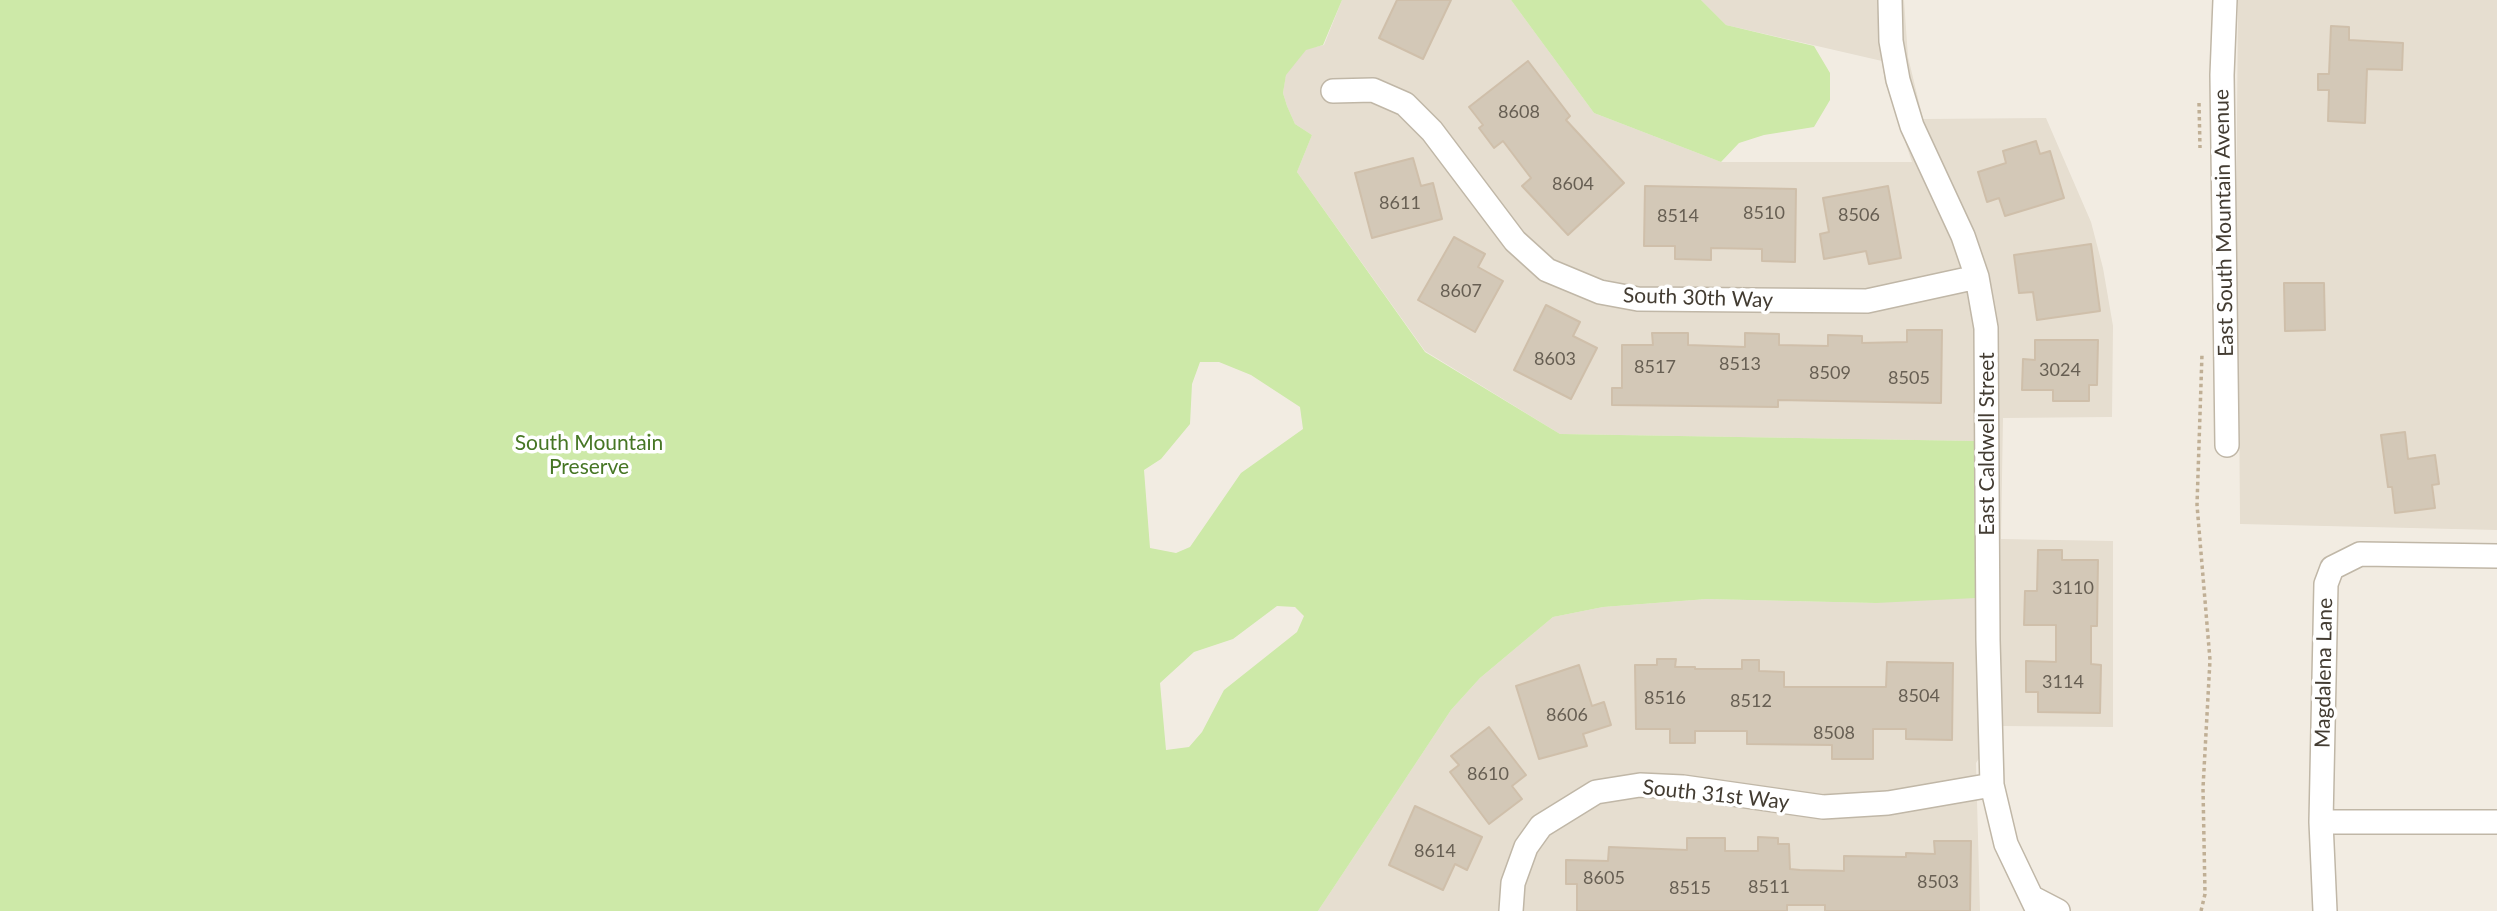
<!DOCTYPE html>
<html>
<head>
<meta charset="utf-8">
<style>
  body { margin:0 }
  canvas { display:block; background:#f2ece2 }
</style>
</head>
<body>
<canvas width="2497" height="911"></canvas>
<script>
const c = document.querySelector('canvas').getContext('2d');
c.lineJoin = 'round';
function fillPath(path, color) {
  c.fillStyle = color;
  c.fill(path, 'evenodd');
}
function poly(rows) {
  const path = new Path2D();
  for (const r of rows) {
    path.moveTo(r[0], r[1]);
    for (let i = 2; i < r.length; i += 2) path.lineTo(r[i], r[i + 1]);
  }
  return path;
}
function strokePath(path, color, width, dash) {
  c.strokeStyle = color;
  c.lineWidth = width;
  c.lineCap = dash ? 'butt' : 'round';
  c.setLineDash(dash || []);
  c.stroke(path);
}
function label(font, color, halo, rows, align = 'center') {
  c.font = font + ' Lato,sans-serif';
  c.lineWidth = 7;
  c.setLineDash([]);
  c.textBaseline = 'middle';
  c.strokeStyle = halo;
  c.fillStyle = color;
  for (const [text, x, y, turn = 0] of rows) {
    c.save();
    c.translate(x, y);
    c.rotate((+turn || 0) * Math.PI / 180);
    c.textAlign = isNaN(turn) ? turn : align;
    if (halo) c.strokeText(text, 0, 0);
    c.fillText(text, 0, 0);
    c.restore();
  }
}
const residential = poly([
  [1342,0,1511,0,1594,113,1721,162,1912,162,1885,82,1882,61,1726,25,1701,0,1904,0,1908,57,1923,119,2046,118,2091,222,2103,268,2113,326,2112,417,2003,418,2001,539,2113,541,2113,727,2000,726,1976,763,1980,911,1318,911,1451,710,1480,678,1553,617,1603,607,1707,599,1876,603,1975,441,1560,434,1425,351,1297,172,1312,135,1295,124,1287,106,1283,93,1286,74,1306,49,1324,45],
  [2238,0,2497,0,2497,530,2240,524,2239,394,2235,358]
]);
const green = poly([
  [0,0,1342,0,1323,45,1306,50,1286,75,1283,93,1287,106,1295,124,1312,135,1297,172,1425,352,1560,434,1975,441,1976,598,1876,603,1707,599,1603,607,1553,617,1480,678,1451,710,1318,911,0,911],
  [1200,362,1219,362,1251,375,1300,407,1303,429,1241,473,1190,547,1176,553,1150,548,1144,470,1161,459,1190,424,1192,384],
  [1277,606,1295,607,1304,616,1297,632,1224,690,1202,732,1189,747,1166,750,1160,683,1194,652,1233,639],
  [1511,0,1701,0,1726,25,1814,46,1830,73,1830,100,1814,127,1764,135,1739,143,1721,162,1594,113]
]);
const building = poly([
  [1397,0,1451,0,1423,59,1379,38,1397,0],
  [2331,26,2349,27,2349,40,2403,43,2402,70,2367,69,2365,123,2328,121,2329,90,2318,90,2318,74,2329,74,2331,26],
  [1528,61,1570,116,1566,120,1624,183,1568,235,1522,186,1531,178,1503,141,1494,148,1479,128,1483,125,1469,107,1528,61],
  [2036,141,2040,154,2050,151,2064,198,2005,216,1999,198,1987,202,1978,172,2006,163,2003,151,2036,141],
  [1413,158,1421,186,1433,183,1442,219,1372,238,1355,173,1413,158],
  [1645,186,1796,189,1795,262,1762,261,1762,249,1711,248,1711,260,1675,259,1675,246,1644,246,1645,186],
  [1888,186,1901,258,1869,264,1866,251,1824,259,1820,234,1829,232,1823,198,1888,186],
  [1454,237,1485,254,1478,267,1503,281,1475,332,1418,300,1454,237],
  [2091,244,2100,311,2037,320,2033,292,2019,293,2014,255,2091,244],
  [2284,283,2324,283,2325,330,2285,331,2284,283],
  [1546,305,1580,322,1573,336,1597,348,1571,399,1514,370,1546,305],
  [1907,330,1942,330,1941,403,1778,400,1778,407,1612,405,1612,388,1622,388,1622,345,1653,345,1652,333,1688,333,1688,345,1745,347,1745,333,1779,334,1779,345,1828,346,1828,335,1862,336,1862,343,1907,342,1907,330],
  [2035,340,2098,340,2097,385,2089,385,2089,401,2053,401,2053,390,2022,390,2023,359,2035,360,2035,340],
  [2405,432,2408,459,2435,455,2439,484,2432,485,2435,508,2395,513,2392,487,2388,487,2381,435,2405,432],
  [2038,550,2062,550,2062,560,2098,560,2097,626,2091,626,2091,664,2101,665,2100,713,2038,712,2038,692,2026,692,2026,661,2056,662,2056,625,2024,625,2025,591,2037,591,2038,550],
  [1657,659,1676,659,1675,667,1695,667,1695,669,1742,669,1742,660,1759,660,1759,671,1784,672,1784,687,1886,687,1887,662,1953,663,1952,740,1906,739,1906,729,1873,729,1873,759,1832,759,1832,745,1747,744,1747,731,1695,731,1695,743,1670,743,1670,729,1636,729,1635,665,1657,665,1657,659],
  [1579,665,1592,706,1604,702,1611,725,1583,734,1587,746,1539,759,1516,686,1579,665],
  [1489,727,1526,775,1512,786,1522,799,1489,824,1450,772,1459,765,1451,756,1489,727],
  [1415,806,1482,837,1467,870,1455,864,1443,890,1389,865,1415,806],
  [1758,837,1778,838,1778,844,1789,844,1790,869,1800,870,1844,871,1844,856,1906,857,1906,853,1935,854,1934,841,1971,841,1970,911,1825,911,1825,905,1787,905,1787,911,1577,911,1577,884,1566,884,1566,860,1608,861,1609,847,1687,850,1687,838,1725,838,1725,851,1758,851,1758,837]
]);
const path = poly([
  [2199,103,2200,148],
  [2201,911,2205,894,2203,788,2210,660,2197,505,2202,354]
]);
const street = poly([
  [1890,0,1891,41,1898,80,1912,126,1963,236,1977,277,1986,328,1988,640,1992,785,2006,844,2038,911],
  [2225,0,2222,75,2227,445],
  [1333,91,1373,90,1405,104,1432,131,1515,241,1547,270,1600,292,1638,299,1867,301,1977,277],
  [2321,822,2497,822],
  [2033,898,2058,911],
  [1511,911,1513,883,1526,847,1541,826,1596,792,1640,785,1683,787,1823,807,1888,803,1992,785],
  [2325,911,2321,822,2326,584,2332,568,2360,554,2497,556]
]);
const numberNames = [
  ["8608",1519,112],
  ["8604",1573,184],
  ["8611",1400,203],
  ["8510",1764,213],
  ["8506",1859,215],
  ["8514",1678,216],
  ["8607",1461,291],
  ["8603",1555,359],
  ["8513",1740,364],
  ["8517",1655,367],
  ["3024",2060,370],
  ["8509",1830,373],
  ["8505",1909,378],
  ["3110",2073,588],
  ["3114",2063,682],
  ["8504",1919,696],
  ["8516",1665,698],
  ["8512",1751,701],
  ["8606",1567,715],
  ["8508",1834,733],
  ["8610",1488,774],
  ["8614",1435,851],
  ["8605",1604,878],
  ["8503",1938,882],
  ["8511",1769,887],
  ["8515",1690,888]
];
const streetNames = [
  ["East South Mountain Avenue",2224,223,-91],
  ["South 30th Way",1698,298,2],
  ["East Caldwell Street",1987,444,-90],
  ["Magdalena Lane",2324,673,-89],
  ["South 31st Way",1716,795,6]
];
const parkNames = [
  ["South Mountain",589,443],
  ["Preserve",589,467]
];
fillPath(residential, '#e6ded0');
fillPath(green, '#cde9a8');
fillPath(building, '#d3c8b7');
strokePath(building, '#cfbfaa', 2);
strokePath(street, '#c0b7a7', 26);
strokePath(path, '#c0af95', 3.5, [3.5, 3.5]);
strokePath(street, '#fff', 23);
label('18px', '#675f53', null, numberNames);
label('21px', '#433c32', '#fff', streetNames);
label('21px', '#467624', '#fff', parkNames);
</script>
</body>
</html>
